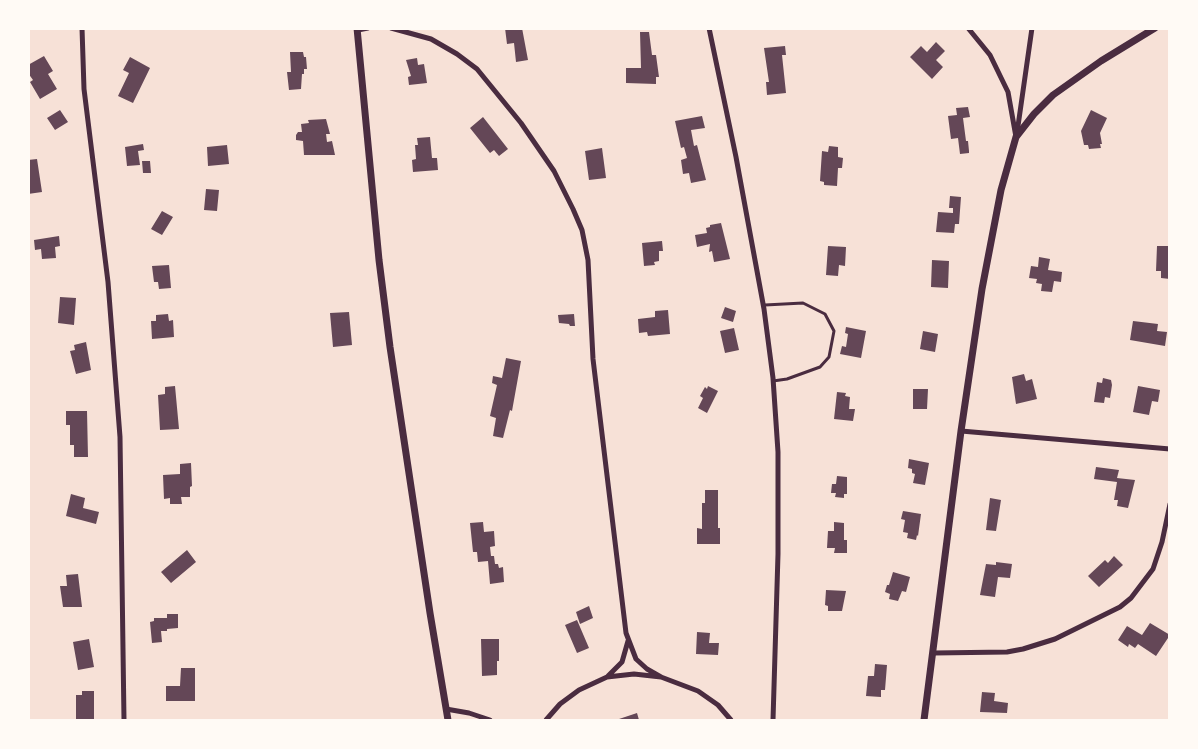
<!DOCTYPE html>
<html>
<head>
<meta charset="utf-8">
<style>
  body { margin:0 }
  #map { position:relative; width:1198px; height:749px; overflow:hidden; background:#f7e1d7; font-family:Arial,sans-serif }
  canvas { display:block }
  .frame { position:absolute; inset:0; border:30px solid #fffaf5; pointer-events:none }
</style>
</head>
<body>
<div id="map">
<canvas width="1198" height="749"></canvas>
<div class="frame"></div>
</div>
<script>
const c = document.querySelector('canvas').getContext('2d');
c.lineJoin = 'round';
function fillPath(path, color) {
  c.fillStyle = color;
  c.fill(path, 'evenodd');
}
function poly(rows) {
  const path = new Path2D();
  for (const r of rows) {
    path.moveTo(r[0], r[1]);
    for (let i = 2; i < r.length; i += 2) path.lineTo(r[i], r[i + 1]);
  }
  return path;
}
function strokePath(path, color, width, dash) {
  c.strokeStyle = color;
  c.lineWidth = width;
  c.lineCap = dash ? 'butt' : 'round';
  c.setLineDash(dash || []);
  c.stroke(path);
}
const building = poly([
  [505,28,522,28,528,60,516,62,514,43,507,44],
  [640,32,649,32,652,55,656,55,659,77,656,77,656,84,626,83,626,68,641,68],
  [936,42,945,51,936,60,943,67,932,79,910,57,921,46,927,52],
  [785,46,786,55,782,55,786,93,767,95,766,82,769,82,764,48],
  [290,52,303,52,304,57,306,57,307,69,304,69,304,74,302,74,301,89,289,90,287,72,291,72],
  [44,56,53,71,48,74,57,89,40,99,30,82,33,80,28,73,28,65],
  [130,57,150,68,133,103,118,96,129,73,123,70],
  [417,58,418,65,424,64,427,83,409,85,408,77,411,76,406,60],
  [968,107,970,117,963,118,966,141,968,141,969,151,969,153,960,154,958,138,951,139,948,116,957,115,956,108],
  [60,110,68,122,55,130,47,118],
  [1091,110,1107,118,1100,133,1102,144,1100,144,1101,148,1089,149,1088,145,1084,145,1081,131],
  [702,116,705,128,691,130,694,146,697,145,706,180,691,183,689,173,683,174,681,160,687,158,684,147,681,148,675,121],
  [483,117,508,149,499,156,494,150,490,153,470,128],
  [326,119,330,134,326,134,327,142,332,141,335,155,304,155,303,141,296,140,296,135,298,132,302,132,301,124,309,123,308,120],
  [430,137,432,158,437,158,438,170,413,172,412,160,416,159,415,145,418,145,417,138],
  [143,144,144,150,138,151,140,165,127,166,125,147],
  [227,145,229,164,208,166,207,147],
  [829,146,838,147,838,157,843,158,842,168,838,168,837,186,824,185,824,182,820,181,822,151,828,152],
  [602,148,606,178,589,180,585,151],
  [37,159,42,192,28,194,28,160],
  [142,161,150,161,151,173,143,173],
  [206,189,219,190,217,211,204,210],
  [950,196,961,197,959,224,955,224,954,233,936,232,938,212,953,213,953,208,949,208],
  [162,211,173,217,162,235,151,229],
  [721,223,730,259,714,262,712,251,709,252,710,244,697,247,695,235,707,233,706,228,710,227,710,225],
  [59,236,60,246,55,247,56,258,42,259,41,249,35,250,34,240],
  [662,241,663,251,659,251,659,261,654,262,655,265,644,266,642,243],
  [828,246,846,247,845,266,839,265,838,276,826,275],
  [1157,246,1170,246,1170,279,1161,278,1161,271,1156,271],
  [1039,257,1050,259,1048,270,1062,272,1061,282,1054,281,1052,292,1041,291,1042,284,1036,283,1037,279,1029,278,1031,266,1038,267],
  [932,260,949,261,948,288,931,287],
  [169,265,171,288,159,289,158,282,154,282,152,266],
  [60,297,76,298,74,325,58,323],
  [725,307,736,311,733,322,721,318],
  [668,310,670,334,648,336,647,332,639,333,638,319,655,317,655,311],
  [349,312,352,345,333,347,330,313],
  [168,314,169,321,173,320,174,337,152,339,151,321,156,321,156,315],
  [574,314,575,326,570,326,569,324,559,323,558,315],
  [1133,321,1158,324,1157,331,1167,332,1165,346,1130,340],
  [846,327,866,331,861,358,840,354,842,346,846,347,848,334,845,333],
  [734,328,739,350,725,353,720,331],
  [923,331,938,334,935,352,920,349],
  [86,342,91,370,76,374,70,351,75,350,74,345],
  [506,358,521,361,512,411,510,410,503,438,493,436,496,418,490,416,497,385,492,383,493,376,502,378],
  [1024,374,1026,381,1032,379,1037,399,1016,404,1012,377],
  [1103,378,1111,380,1112,385,1110,398,1105,397,1104,403,1094,402,1097,382,1102,383],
  [175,386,179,429,160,430,158,395,165,394,165,387],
  [708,386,718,391,707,413,698,408,703,398,700,396,705,387,707,389],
  [1138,386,1160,390,1158,402,1152,401,1149,415,1133,412],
  [913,389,928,389,927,409,913,409],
  [837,392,846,393,845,396,850,397,849,409,855,409,853,421,834,419],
  [66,411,87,411,88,457,74,457,74,445,70,445,70,425,66,425],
  [909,459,929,463,925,485,913,483,915,474,912,473,912,469,908,468],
  [191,463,192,486,190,487,190,497,181,497,182,504,170,504,170,498,164,499,163,475,180,474,180,464],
  [1096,467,1119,470,1117,478,1135,480,1128,508,1117,506,1118,500,1114,500,1117,482,1094,479],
  [837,476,847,477,847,494,844,494,844,498,835,497,836,493,831,493,832,484,836,484],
  [705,490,718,490,718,528,720,528,720,544,697,544,697,528,702,529,702,503,705,503],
  [71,494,85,498,83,508,99,512,96,524,66,516],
  [990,498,1001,500,996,531,986,530],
  [903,511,921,514,918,536,917,535,916,540,907,538,908,533,903,532,905,520,901,519],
  [483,522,484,532,494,531,495,546,490,547,491,556,494,556,495,564,498,564,499,568,503,567,504,582,490,584,488,561,478,562,477,552,473,552,470,523],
  [834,522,844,523,844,540,847,540,847,553,834,553,835,548,827,548,828,531,834,531],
  [187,550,196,562,171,583,161,572],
  [1114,556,1123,565,1099,587,1088,576,1105,560,1108,563],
  [996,562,1012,564,1010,578,998,577,995,597,980,595,986,564,996,565],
  [893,572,910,577,906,592,902,591,898,601,889,599,890,594,885,592,887,585,889,585],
  [78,574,82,607,63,607,60,586,67,586,66,575],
  [826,590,846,591,842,611,828,611,828,606,825,605],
  [589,606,593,618,580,624,576,612],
  [167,614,178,614,178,628,167,629,167,631,161,631,162,642,152,643,150,622,154,621,154,618,167,618],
  [577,620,589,648,577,653,565,625],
  [1150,623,1170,635,1156,656,1138,644,1135,648,1129,644,1128,647,1118,640,1127,626,1142,635],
  [697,632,710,633,709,643,719,643,718,655,696,654],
  [89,639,94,667,78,670,73,642],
  [481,639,499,639,499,661,497,661,497,675,482,676],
  [875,664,887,665,885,690,881,690,881,697,866,696,868,676,874,676],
  [181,668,195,668,195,701,166,701,166,686,180,686],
  [82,691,94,691,94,720,76,720,76,695,82,695],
  [982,692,995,693,994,701,1008,703,1007,713,980,712],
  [637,713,639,720,616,720]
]);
const service = poly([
  [765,305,803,303,825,314,834,331,829,357,820,367,787,379,773,381]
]);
const minor = poly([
  [82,28,84,89,108,282,120,437,124,720],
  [391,28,431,39,457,54,477,69,521,123,554,171,573,209,582,230,588,260,593,359,626,633,636,659,647,669,661,677],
  [709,28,736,157,764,309,773,378,778,452,778,554,773,720],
  [968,28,990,55,1008,92,1016,137],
  [358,30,368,28],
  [1017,133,1032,28],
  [961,431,1170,449],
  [934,653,1007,652,1023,649,1055,639,1120,607,1131,598,1153,569,1162,542,1170,504],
  [608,676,622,662,628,641],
  [446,709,469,713,490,720],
  [546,720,560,704,579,690,607,677,634,674,661,677,698,691,718,705,731,720]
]);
const tertiary = poly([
  [357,28,379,260,390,347,430,613,448,720],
  [924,720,961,431,982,289,1001,190,1016,137,1034,114,1053,95,1101,61,1155,28]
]);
fillPath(building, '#644757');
strokePath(service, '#4a2c40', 3);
strokePath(minor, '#4a2c40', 5);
strokePath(tertiary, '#4a2c40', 7);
</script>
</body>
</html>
